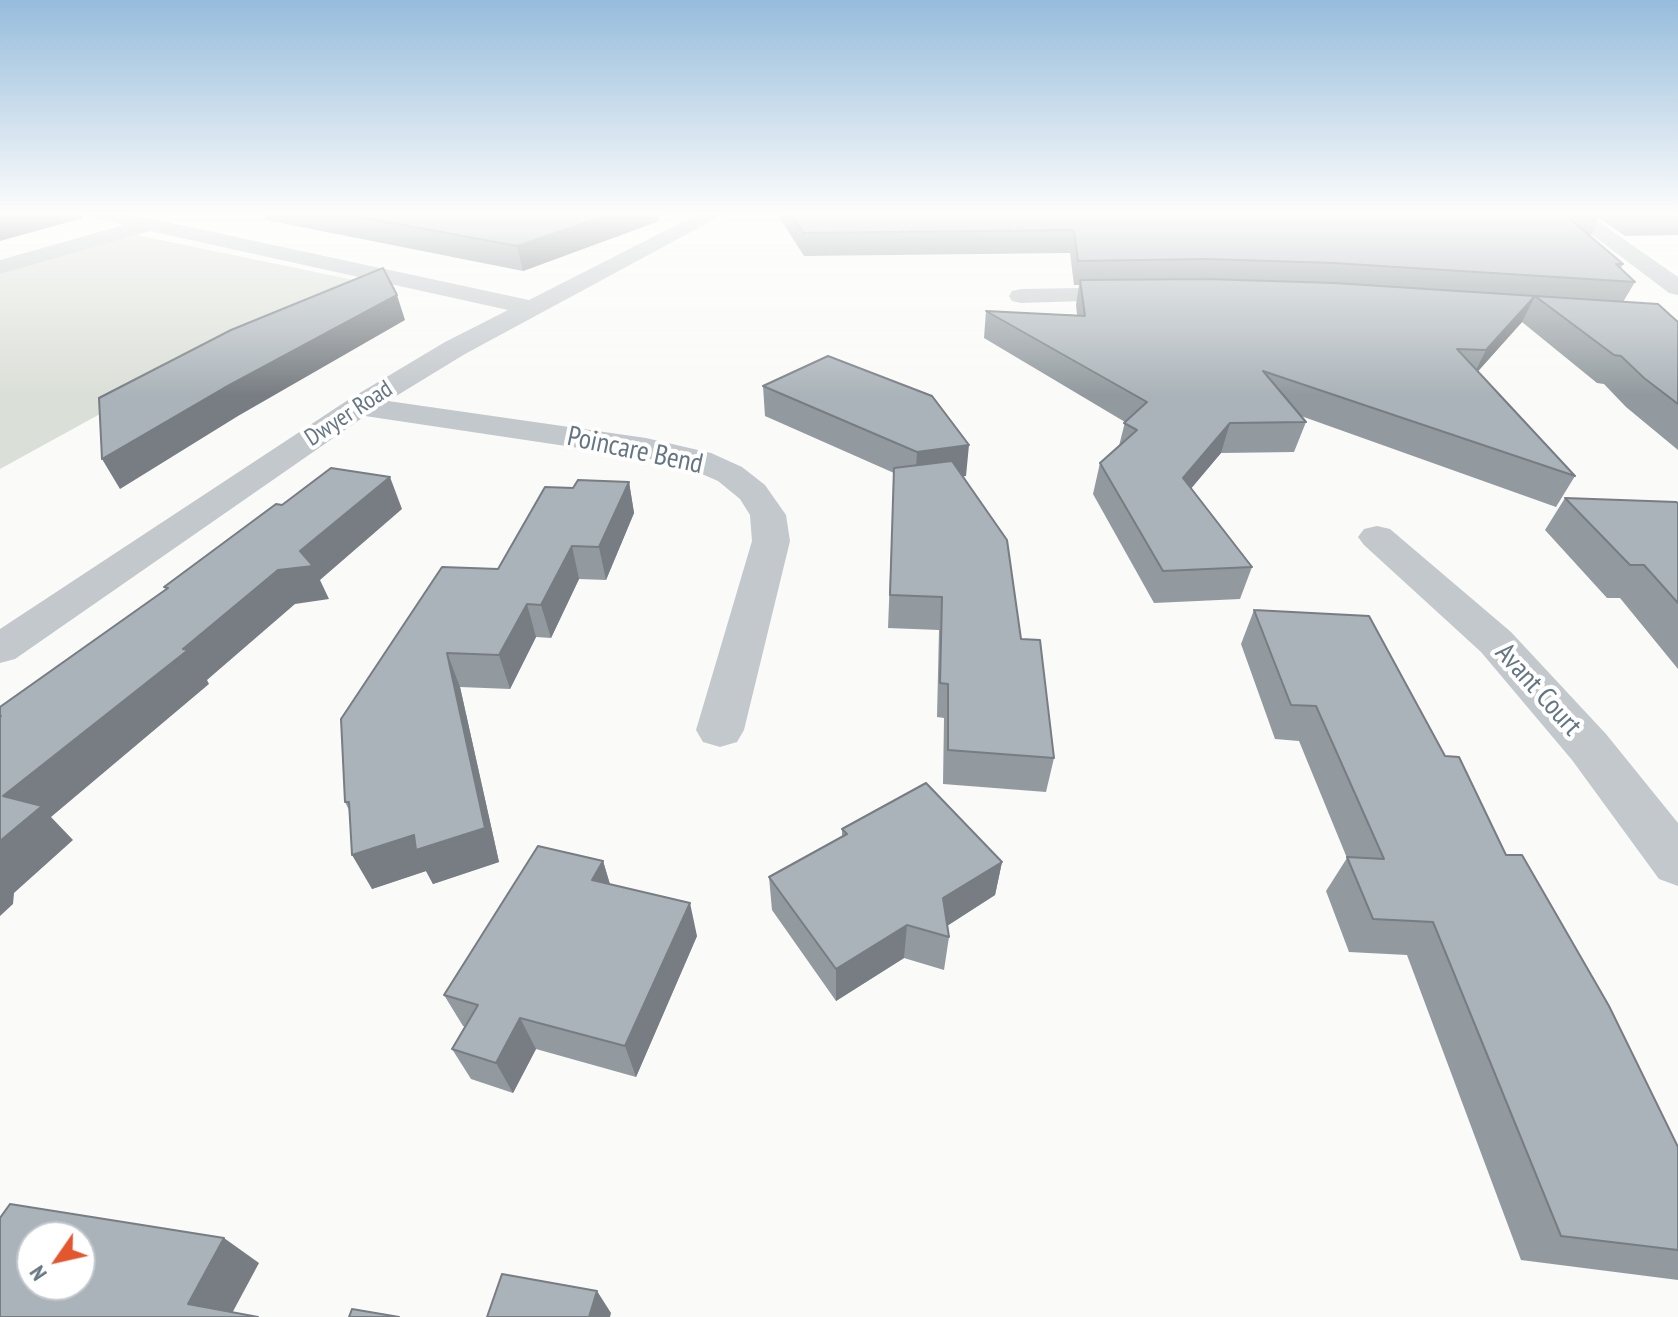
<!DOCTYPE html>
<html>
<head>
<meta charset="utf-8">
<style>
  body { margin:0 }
  #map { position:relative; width:1678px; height:1317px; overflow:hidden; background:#fafaf8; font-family:"PT Sans Narrow",sans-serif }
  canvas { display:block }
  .north { position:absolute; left:16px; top:1221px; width:80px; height:80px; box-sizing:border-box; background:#fff; border:2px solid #c1c8cd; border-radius:50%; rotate:236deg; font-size:22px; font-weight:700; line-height:32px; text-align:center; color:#657683 }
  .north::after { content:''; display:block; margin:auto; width:28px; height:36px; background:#e4572e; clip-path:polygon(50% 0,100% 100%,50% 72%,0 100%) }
</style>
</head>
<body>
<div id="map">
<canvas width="1678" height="1317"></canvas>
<div class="north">N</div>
</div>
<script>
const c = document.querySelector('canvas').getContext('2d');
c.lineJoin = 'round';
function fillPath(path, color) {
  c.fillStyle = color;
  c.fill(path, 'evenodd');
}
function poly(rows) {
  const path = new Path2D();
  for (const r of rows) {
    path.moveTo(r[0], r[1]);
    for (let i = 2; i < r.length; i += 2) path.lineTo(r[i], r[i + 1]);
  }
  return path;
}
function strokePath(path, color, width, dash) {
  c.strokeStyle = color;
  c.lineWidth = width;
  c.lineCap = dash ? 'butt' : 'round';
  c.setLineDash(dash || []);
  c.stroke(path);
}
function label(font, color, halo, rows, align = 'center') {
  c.font = font + ' "PT Sans Narrow",sans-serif';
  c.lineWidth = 8;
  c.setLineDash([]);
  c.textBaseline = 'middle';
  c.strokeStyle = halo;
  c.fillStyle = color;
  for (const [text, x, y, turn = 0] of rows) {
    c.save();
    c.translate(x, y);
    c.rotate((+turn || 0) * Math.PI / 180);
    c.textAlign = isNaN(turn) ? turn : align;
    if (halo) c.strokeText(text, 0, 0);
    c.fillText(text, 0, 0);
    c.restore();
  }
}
const green = poly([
  [132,234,373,284,140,392,0,469,0,274]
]);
const street = poly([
  [82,212,120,212,529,300,702,212,728,212,465,354,388,401,646,438,711,453,742,467,765,485,786,515,790,541,744,730,737,742,720,747,703,742,696,730,752,541,750,515,740,499,718,481,688,468,646,458,365,416,15,659,0,663,0,629,348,400,445,342,508,310,150,231,0,274,0,260,124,225,85,216,82,212],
  [1562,212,1585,212,1678,277,1678,295,1669,293,1562,212],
  [1138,287,1147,289,1150,294,1147,299,1021,303,1012,301,1009,296,1012,291,1021,289,1138,287],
  [1377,526,1390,529,1511,632,1606,734,1678,823,1678,886,1659,879,1572,760,1481,652,1364,545,1358,537,1364,529,1377,526]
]);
const wall = poly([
  [263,212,658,212,659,221,523,271,266,220],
  [779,212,1678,212,1678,235,1625,236,1599,218,1590,237,1623,264,1621,268,1635,282,1623,302,1678,322,1678,450,1626,407,1604,384,1597,383,1522,322,1532,301,1522,322,1478,371,1575,476,1556,507,1301,416,1306,422,1294,452,1221,453,1191,488,1252,567,1240,599,1154,603,1093,494,1100,463,1119,446,1125,422,984,338,986,311,1077,315,1076,305,1079,285,1074,285,1070,253,804,256,779,217],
  [828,356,966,476,963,476,1021,639,1054,758,1046,792,943,784,944,718,937,717,939,630,888,628,894,473,765,416,763,386],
  [629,482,634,513,606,580,579,579,551,638,536,637,510,689,460,687,499,862,433,884,426,871,372,889,349,810,345,802,498,569],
  [1565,498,1678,503,1678,669,1620,598,1607,598,1545,530],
  [1254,610,1445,756,1506,855,1678,1147,1678,1280,1521,1260,1407,955,1349,952,1326,891,1347,858,1299,741,1275,739,1241,644],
  [842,829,1002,862,995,895,947,926,949,937,944,970,904,958,836,1001,772,910,769,877,842,837],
  [603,861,610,884,697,936,636,1077,536,1049,513,1093,471,1079,452,1049,465,1027,463,1026,444,995]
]);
const shadedWall = poly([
  [10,212,80,212,83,218,0,241,0,215],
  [617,212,658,212,659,221,523,271,517,246],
  [397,295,405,320,238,416,120,489,102,459,224,388],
  [1535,296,1522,322,1472,378,1486,350],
  [1230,423,1221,453,1174,509,1183,478],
  [969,445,966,476,915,483,917,452],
  [390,477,402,509,320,580,329,599,295,604,207,680,209,684,51,817,73,840,14,893,13,904,0,916,0,841,3,796],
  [629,482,634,513,606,580,599,547],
  [572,546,579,579,551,638,541,605],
  [527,604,536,637,510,689,499,655],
  [447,653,460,687,499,862,433,884,426,871,372,889,352,855,414,835],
  [603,861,613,895,592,880],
  [1002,862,995,895,939,931,943,898],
  [690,903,697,936,636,1077,625,1046],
  [907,925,904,958,836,1001,836,969],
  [520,1018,536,1049,513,1093,496,1063],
  [224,1238,259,1263,230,1317,188,1304],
  [597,1291,611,1313,610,1317,589,1317]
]);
const building = poly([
  [334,212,617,212,517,246,334,212],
  [790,212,1599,212,1602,214,1564,214,1623,264,1616,264,1635,282,1334,263,1207,259,1078,261,1074,230,803,233,790,212],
  [1635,212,1678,212,1637,213,1635,212],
  [383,268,397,295,224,388,102,459,99,398,231,330,383,268],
  [1207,279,1334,283,1535,296,1486,350,1457,349,1575,476,1263,371,1306,422,1230,423,1183,478,1252,567,1163,571,1100,463,1137,430,1124,423,1147,402,986,311,1085,316,1080,280,1207,279],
  [1535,296,1658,304,1678,322,1678,404,1644,378,1621,356,1614,355,1535,296],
  [828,356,932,396,969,445,917,452,763,386,828,356],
  [952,461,1007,540,1021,639,1040,640,1054,758,948,750,948,684,940,683,942,597,890,595,894,468,952,461],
  [331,468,390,477,300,551,313,566,278,570,183,649,188,650,3,796,42,806,0,841,0,717,1,716,0,716,0,707,168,588,164,587,276,504,282,505,331,468],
  [578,480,629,482,599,547,572,546,541,605,527,604,499,655,447,653,485,828,416,850,414,835,352,855,349,802,345,802,341,719,442,567,498,569,545,487,573,488,578,480],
  [1565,498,1676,502,1678,503,1678,603,1644,565,1630,565,1565,498],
  [1254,610,1369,616,1445,756,1459,757,1506,855,1522,855,1609,1006,1678,1147,1678,1250,1561,1236,1433,922,1373,919,1347,857,1384,859,1316,706,1291,705,1254,610],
  [926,783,1002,862,943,898,949,937,907,925,836,969,769,877,847,834,842,829,926,783],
  [538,846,603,861,592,880,690,903,625,1046,520,1018,496,1063,452,1049,478,1005,444,995,538,846],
  [10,1204,224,1238,188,1304,258,1317,0,1317,0,1218,10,1204],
  [32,1237,80,1237,80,1285,32,1285,32,1237],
  [502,1274,597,1291,589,1317,487,1317,502,1274],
  [352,1309,399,1317,349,1317,352,1309]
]);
const farStreetnames = [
  ["Dwyer Road",349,414,-33]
];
const streetNames = [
  ["Poincare Bend",635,451,12],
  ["Avant Court",1538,690,48]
];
fillPath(green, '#dadfd7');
fillPath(street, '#c3c8cc');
fillPath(wall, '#929a9f');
fillPath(shadedWall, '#777d82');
fillPath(building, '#aab3b9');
strokePath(building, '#777d82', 2);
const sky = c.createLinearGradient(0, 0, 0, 396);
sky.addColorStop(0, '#96bcdc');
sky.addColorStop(0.54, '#fdfdfc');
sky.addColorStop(1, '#fdfdfc00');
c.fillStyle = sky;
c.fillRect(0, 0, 1678, 396);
label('24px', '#657683', '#fff', farStreetnames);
label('28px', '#657683', '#fff', streetNames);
</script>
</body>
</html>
